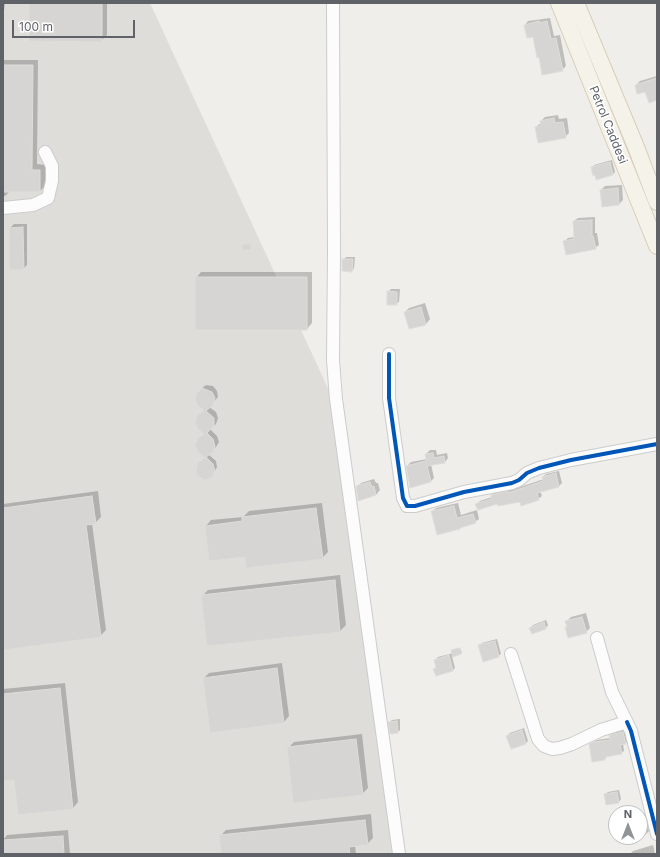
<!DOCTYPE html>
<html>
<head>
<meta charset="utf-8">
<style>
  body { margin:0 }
  #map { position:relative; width:660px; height:857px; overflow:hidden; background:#efeeea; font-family:Inter,sans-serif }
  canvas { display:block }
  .frame { position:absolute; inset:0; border:4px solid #5f6368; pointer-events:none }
  .north { position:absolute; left:608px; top:805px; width:40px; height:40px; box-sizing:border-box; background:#fff; border:1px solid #bfc1c3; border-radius:50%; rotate:0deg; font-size:11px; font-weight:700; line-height:16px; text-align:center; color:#5f6368 }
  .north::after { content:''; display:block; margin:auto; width:14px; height:18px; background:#919496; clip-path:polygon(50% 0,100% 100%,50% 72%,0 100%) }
  .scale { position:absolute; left:12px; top:20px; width:123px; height:18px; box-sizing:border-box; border:2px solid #5f6368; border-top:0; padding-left:5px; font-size:12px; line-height:14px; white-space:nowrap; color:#5f6368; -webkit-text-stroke:3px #fff; paint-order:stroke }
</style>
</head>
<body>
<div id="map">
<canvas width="660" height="857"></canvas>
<div class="frame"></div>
<div class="north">N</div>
<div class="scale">100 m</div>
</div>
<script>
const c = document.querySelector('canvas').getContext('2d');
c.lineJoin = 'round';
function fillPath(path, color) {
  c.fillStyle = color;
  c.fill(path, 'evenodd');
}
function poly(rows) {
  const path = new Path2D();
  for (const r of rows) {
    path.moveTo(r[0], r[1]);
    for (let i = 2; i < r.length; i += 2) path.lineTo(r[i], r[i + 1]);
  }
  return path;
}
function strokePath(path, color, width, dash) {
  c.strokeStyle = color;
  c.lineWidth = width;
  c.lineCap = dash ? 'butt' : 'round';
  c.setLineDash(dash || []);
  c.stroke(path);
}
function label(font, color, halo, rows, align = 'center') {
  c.font = font + ' Inter,sans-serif';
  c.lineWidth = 3.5;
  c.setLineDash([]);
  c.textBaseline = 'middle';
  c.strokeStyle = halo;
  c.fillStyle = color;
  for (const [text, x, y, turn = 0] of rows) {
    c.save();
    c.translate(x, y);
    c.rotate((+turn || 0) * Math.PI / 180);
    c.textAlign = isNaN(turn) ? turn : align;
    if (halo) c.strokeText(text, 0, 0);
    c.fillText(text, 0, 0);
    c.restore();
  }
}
const industrial = poly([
  [3,3,150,3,338,410,392,854,3,854]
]);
const shadow = poly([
  [3,3,5,3,3,19],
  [30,3,107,3,107,35,101,41],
  [550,18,554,36,560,35,566,66,562,70,525,25,528,21],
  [3,60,38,60,37,164,46,165,45,186,40,191,10,191,5,196,3,196],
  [657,76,657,99,646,91,636,85,640,81],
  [558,115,559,119,567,118,569,133,565,137,536,127,541,123,541,121,545,117],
  [612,160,615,172,613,174,596,174,592,168,594,165],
  [622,185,623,200,619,204,601,190,605,186],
  [595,217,595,233,597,233,599,245,595,248,565,241,568,238,575,237,574,221,578,218],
  [14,224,27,224,27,265,23,269,10,228],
  [346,257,355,257,354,268,352,271,343,260],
  [201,272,312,272,312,323,307,329,196,278],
  [391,289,400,289,399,302,396,304,388,292],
  [425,303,430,319,426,324,410,328,405,312,409,308],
  [206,385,213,386,217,391,218,397,209,407,216,412,218,418,216,424,210,429,217,436,219,442,216,447,208,454,216,461,217,467,212,476,206,458,205,410,202,388],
  [430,450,436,450,437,455,447,453,448,458,445,462,431,464,434,478,431,481,407,466,411,462,427,459,426,454],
  [559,471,562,483,559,486,540,491,542,496,538,499,477,504,480,501,492,497,492,495,495,492,511,489,511,490,544,479,543,477,546,474],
  [374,479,376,483,378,483,380,490,376,495,357,487,361,483],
  [98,491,101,517,95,523,92,523,106,630,100,636,3,649,3,504],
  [322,503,328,552,322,558,246,556,206,526,211,520,243,517,249,511],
  [458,503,461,515,477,510,479,519,475,522,461,526,432,512,436,508],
  [340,575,346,625,340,631,202,596,208,590],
  [586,613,590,628,586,632,566,628,568,626,566,622,571,617],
  [546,620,548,625,546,628,532,633,530,628,533,625],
  [497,639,501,654,498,656,479,646,482,643],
  [460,648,462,653,452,656,455,668,453,670,434,669,437,667,435,660,438,657,453,653,453,650],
  [282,663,289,716,284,722,204,678,209,673],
  [65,683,78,802,73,808,15,779,3,780,3,689],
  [400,719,400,730,398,732,389,722,392,720],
  [524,728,528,741,526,743,507,736,510,733],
  [626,730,629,740,626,743,623,743,624,751,621,753,607,756,605,759,590,744,597,740,610,738,610,736,613,733],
  [362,734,368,788,362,794,288,748,294,742],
  [619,790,621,799,619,802,605,794,608,792],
  [371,814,373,838,367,844,355,845,356,854,222,854,220,836,226,830],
  [646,814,649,831,646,834,640,835,640,816],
  [616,821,616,837,630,837,627,840,617,842,612,824],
  [68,830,70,854,3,854,3,840,7,835],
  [653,845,655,854,630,854,633,851]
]);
const building = poly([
  [29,3,102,3,102,42,29,41,29,3],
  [539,21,539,23,547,21,551,39,556,38,563,71,542,75,539,57,537,58,533,37,527,38,524,25,539,21],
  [3,65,33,65,32,170,40,170,40,192,3,192,3,65],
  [657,78,657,100,649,103,645,92,637,94,635,85,657,78],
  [554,118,555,123,563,122,566,138,538,143,535,127,541,126,540,121,554,118],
  [610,162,613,175,596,180,595,175,593,176,591,167,610,162],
  [618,188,619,205,602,207,600,190,618,188],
  [592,220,592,236,593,236,596,249,566,255,563,241,574,239,573,221,592,220],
  [23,227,24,270,9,270,9,228,23,227],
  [242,244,251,244,251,250,242,250,242,244],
  [342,259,353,259,352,272,342,271,342,259],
  [195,277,307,277,307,330,195,330,195,277],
  [387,291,397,292,397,305,387,305,387,291],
  [421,307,426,325,409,329,404,312,421,307],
  [202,388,212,392,215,398,213,405,206,411,214,418,214,425,207,433,213,439,215,446,213,452,205,458,197,451,195,445,198,438,204,434,198,429,195,423,197,416,204,410,198,406,195,400,197,393,202,388],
  [433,453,434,458,444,456,445,463,427,466,431,482,410,488,406,466,426,461,425,454,433,453],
  [206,457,213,464,215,471,212,477,206,480,203,479,197,475,196,469,198,463,206,457],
  [556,473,559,487,537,493,539,500,521,506,520,502,498,506,497,504,478,510,475,504,491,499,491,495,508,491,508,493,543,481,542,477,556,473],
  [370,482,372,487,374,486,376,495,358,501,356,486,370,482],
  [92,496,96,524,86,525,101,637,3,650,3,508,92,496],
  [454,506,457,518,473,514,476,523,460,528,460,529,437,535,431,511,454,506],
  [316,508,323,559,246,568,245,557,209,561,205,526,242,521,242,517,316,508],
  [335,580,340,632,207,646,201,595,335,580],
  [582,617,587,633,568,638,565,627,567,627,565,621,582,617],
  [544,622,546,629,532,634,529,628,544,622],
  [495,641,499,657,483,662,478,645,495,641],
  [459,648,461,654,453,657,451,650,459,648],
  [449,655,453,671,436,676,433,669,436,668,434,660,449,655],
  [277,668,284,723,210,733,203,678,277,668],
  [60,688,73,809,18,815,14,780,3,781,3,694,60,688],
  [397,721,398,733,390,734,388,722,397,721],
  [522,730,526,744,511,749,506,736,522,730],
  [623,732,626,744,620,745,622,754,605,757,605,760,592,762,589,744,593,742,610,740,609,735,623,732],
  [356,739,363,795,293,803,287,747,356,739],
  [617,792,619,803,606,805,604,794,617,792],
  [365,820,368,845,349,847,350,854,221,854,219,835,365,820],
  [63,836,64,854,3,854,3,840,63,836]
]);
const minor = poly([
  [333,3,334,253,333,360,336,399,399,854],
  [3,208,33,205,48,198,52,181,52,166,45,152],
  [389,354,389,398,403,498,407,506,415,506,464,492,512,483,519,480,527,473,539,468,571,460,657,444],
  [597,638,612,692,631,731,657,834],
  [511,654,538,739,544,746,552,749,560,748,572,744,601,730,627,722]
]);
const major = poly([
  [559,3,657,246],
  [576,3,636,147,657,202]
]);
const cycleway = poly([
  [389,354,389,398,403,498,407,506,415,506,464,492,512,483,519,480,527,473,539,468,571,460,657,444],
  [627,722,631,731,657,834]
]);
const streetNames = [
  ["Petrol Caddesi",608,125,68]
];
fillPath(industrial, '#dfddda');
fillPath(shadow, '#0003');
fillPath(building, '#d6d5d3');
strokePath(building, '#deddd9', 1);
strokePath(minor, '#cbcccc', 14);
strokePath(major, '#d7ceb8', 18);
strokePath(minor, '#fdfcfc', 12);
strokePath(major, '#f4f2e9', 16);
strokePath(cycleway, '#0057b8', 4);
label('12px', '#5f6368', '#fff', streetNames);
</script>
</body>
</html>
